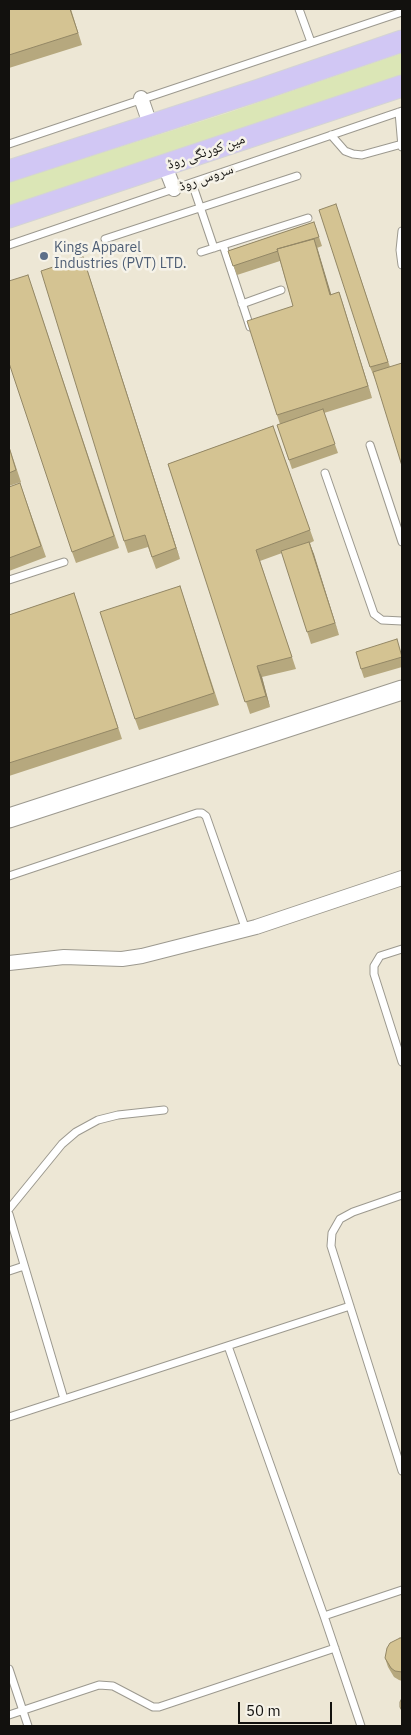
<!DOCTYPE html>
<html>
<head>
<meta charset="utf-8">
<style>
  body { margin:0 }
  #map { position:relative; width:411px; height:1735px; overflow:hidden; background:#f6f3e9; font-family:"IBM Plex Sans",sans-serif }
  canvas { display:block }
  .frame { position:absolute; inset:0; border:10px solid #12110e; pointer-events:none }
  .scale { position:absolute; left:238px; top:1702px; width:94px; height:22px; box-sizing:border-box; border:2px solid #12110e; border-top:0; padding-left:6px; font-size:15px; line-height:18px; white-space:nowrap; color:#12110e; -webkit-text-stroke:4px #f6f3e9; paint-order:stroke }
</style>
</head>
<body>
<div id="map">
<canvas width="411" height="1735"></canvas>
<div class="frame"></div>
<div class="scale">50 m</div>
</div>
<script>
const c = document.querySelector('canvas').getContext('2d');
c.lineJoin = 'round';
function fillPath(path, color) {
  c.fillStyle = color;
  c.fill(path, 'evenodd');
}
function poly(rows) {
  const path = new Path2D();
  for (const r of rows) {
    path.moveTo(r[0], r[1]);
    for (let i = 2; i < r.length; i += 2) path.lineTo(r[i], r[i + 1]);
  }
  return path;
}
function strokePath(path, color, width, dash) {
  c.strokeStyle = color;
  c.lineWidth = width;
  c.lineCap = dash ? 'butt' : 'round';
  c.setLineDash(dash || []);
  c.stroke(path);
}
function label(font, color, halo, rows, align = 'center') {
  c.font = font + ' "IBM Plex Sans","Noto Naskh Arabic",sans-serif';
  c.lineWidth = 5;
  c.setLineDash([]);
  c.textBaseline = 'middle';
  c.strokeStyle = halo;
  c.fillStyle = color;
  for (const [text, x, y, turn = 0] of rows) {
    c.save();
    c.translate(x, y);
    c.rotate((+turn || 0) * Math.PI / 180);
    c.textAlign = isNaN(turn) ? turn : align;
    if (halo) c.strokeText(text, 0, 0);
    c.fillText(text, 0, 0);
    c.restore();
  }
}
const built = poly([
  [9,9,402,9,402,1726,9,1726]
]);
const green = poly([
  [402,53,402,76,9,206,9,182,227,113]
]);
const lane = poly([
  [299,9,311,42],
  [399,112,402,147],
  [331,135,345,151,353,154,362,155,402,144],
  [9,144,402,12],
  [192,183,214,248],
  [402,231,400,250,402,265],
  [105,239,297,176],
  [9,245,402,111],
  [223,245,250,327],
  [201,252,308,218],
  [242,304,281,290],
  [370,445,402,542],
  [325,473,374,614,382,620,402,621],
  [9,580,64,562],
  [9,876,197,813,202,813,206,816,246,930],
  [402,949,380,956,374,966,374,974,402,1062],
  [402,1195,353,1212,340,1219,332,1233,331,1246,402,1471],
  [9,1209,62,1144,76,1132,98,1120,118,1115,164,1110],
  [9,1214,64,1399],
  [9,1271,24,1266],
  [228,1346,324,1616,361,1726],
  [9,1417,350,1306],
  [324,1616,402,1590],
  [9,1669,28,1726],
  [9,1715,99,1685,113,1686,153,1707,159,1707,335,1648]
]);
const street = poly([
  [141,98,150,124],
  [165,166,174,189],
  [9,963,64,957,122,959,142,956,256,927,402,878]
]);
const secondary = poly([
  [9,818,402,690]
]);
const primary = poly([
  [9,171,259,90,402,41],
  [9,217,402,86]
]);
const wall = poly([
  [9,9,71,9,82,45,9,68],
  [340,216,390,367,375,379,370,367],
  [314,222,322,246,317,248,331,295,339,292,372,398,324,413,338,453,292,469,277,425,280,424,277,415,293,306,280,261,237,275,228,251],
  [83,257,180,559,156,569,148,547,128,553,124,541],
  [32,287,119,548,76,563,72,552],
  [273,426,314,541,310,543,339,635,311,644,282,553,260,561,296,669,262,677,270,707,250,714,168,464],
  [9,446,21,482,9,486],
  [20,483,46,557,9,571,9,487],
  [180,586,219,705,139,730,135,719],
  [74,593,122,739,9,776,9,615],
  [402,655,402,667,364,678,361,669],
  [402,1638,402,1681,399,1680,394,1677,388,1667,385,1658]
]);
const shadedWall = poly([
  [314,239,318,250,335,307,330,295],
  [83,257,87,269,180,559,176,548],
  [339,292,343,304,372,398,368,386],
  [309,542,314,554,339,635,335,623],
  [257,666,262,677,270,707,266,696]
]);
const building = poly([
  [9,9,70,9,78,33,9,55,9,9],
  [336,204,388,362,370,367,319,210,336,204],
  [314,222,319,237,277,249,278,251,233,266,228,251,314,222],
  [314,239,330,295,339,292,368,386,277,415,247,321,293,306,277,249,314,239],
  [83,257,176,548,152,557,145,535,124,541,41,271,83,257],
  [28,275,114,536,72,552,9,363,9,281,28,275],
  [402,363,402,466,373,372,402,363],
  [323,409,335,444,289,460,277,425,323,409],
  [273,426,310,530,256,550,292,657,257,666,266,696,245,702,168,464,273,426],
  [9,447,16,470,9,473,9,447],
  [20,483,41,546,9,558,9,487,20,483],
  [309,542,335,623,307,632,281,551,309,542],
  [180,586,214,693,135,719,100,612,180,586],
  [74,593,118,728,9,763,9,615,74,593],
  [397,639,402,657,361,669,356,652,397,639],
  [400,1638,402,1638,402,1672,395,1671,391,1668,385,1658,387,1648,390,1643,400,1638],
  [402,1698,402,1711,400,1707,400,1702,402,1698]
]);
const markers = [
  [44,256,5,"#5c6f8a"]
];
const streetNames = [
  ["مین کورنگی روڈ",206,152,-19],
  ["سروس روڈ",206,178,-19]
];
const serviceNames = [
  ["Kings Apparel",54,248],
  ["Industries (PVT) LTD.",54,264]
];
fillPath(built, '#ede7d5');
fillPath(green, '#dbe6b6');
strokePath(lane, '#9c998f', 9);
strokePath(street, '#9c998f', 16);
strokePath(secondary, '#9c998f', 21);
strokePath(primary, '#d4d4d4', 23);
strokePath(lane, '#fff', 7);
strokePath(street, '#fff', 14);
strokePath(secondary, '#fff', 19);
strokePath(primary, '#d1c7f4', 21);
fillPath(wall, '#b6a87e');
fillPath(shadedWall, '#948866');
fillPath(building, '#d4c392');
strokePath(building, '#948866', 1);
for (const [x, y, r, color] of markers) {
  const dot = new Path2D();
  dot.arc(x, y, r, 0, 2 * Math.PI);
  c.fillStyle = color;
  c.fill(dot);
  strokePath(dot, '#f6f3e9', 2);
}
label('14px', '#12110e', '#f6f3e9', streetNames);
label('14px', '#4e5e75', '#f6f3e9', serviceNames, 'left');
</script>
</body>
</html>
